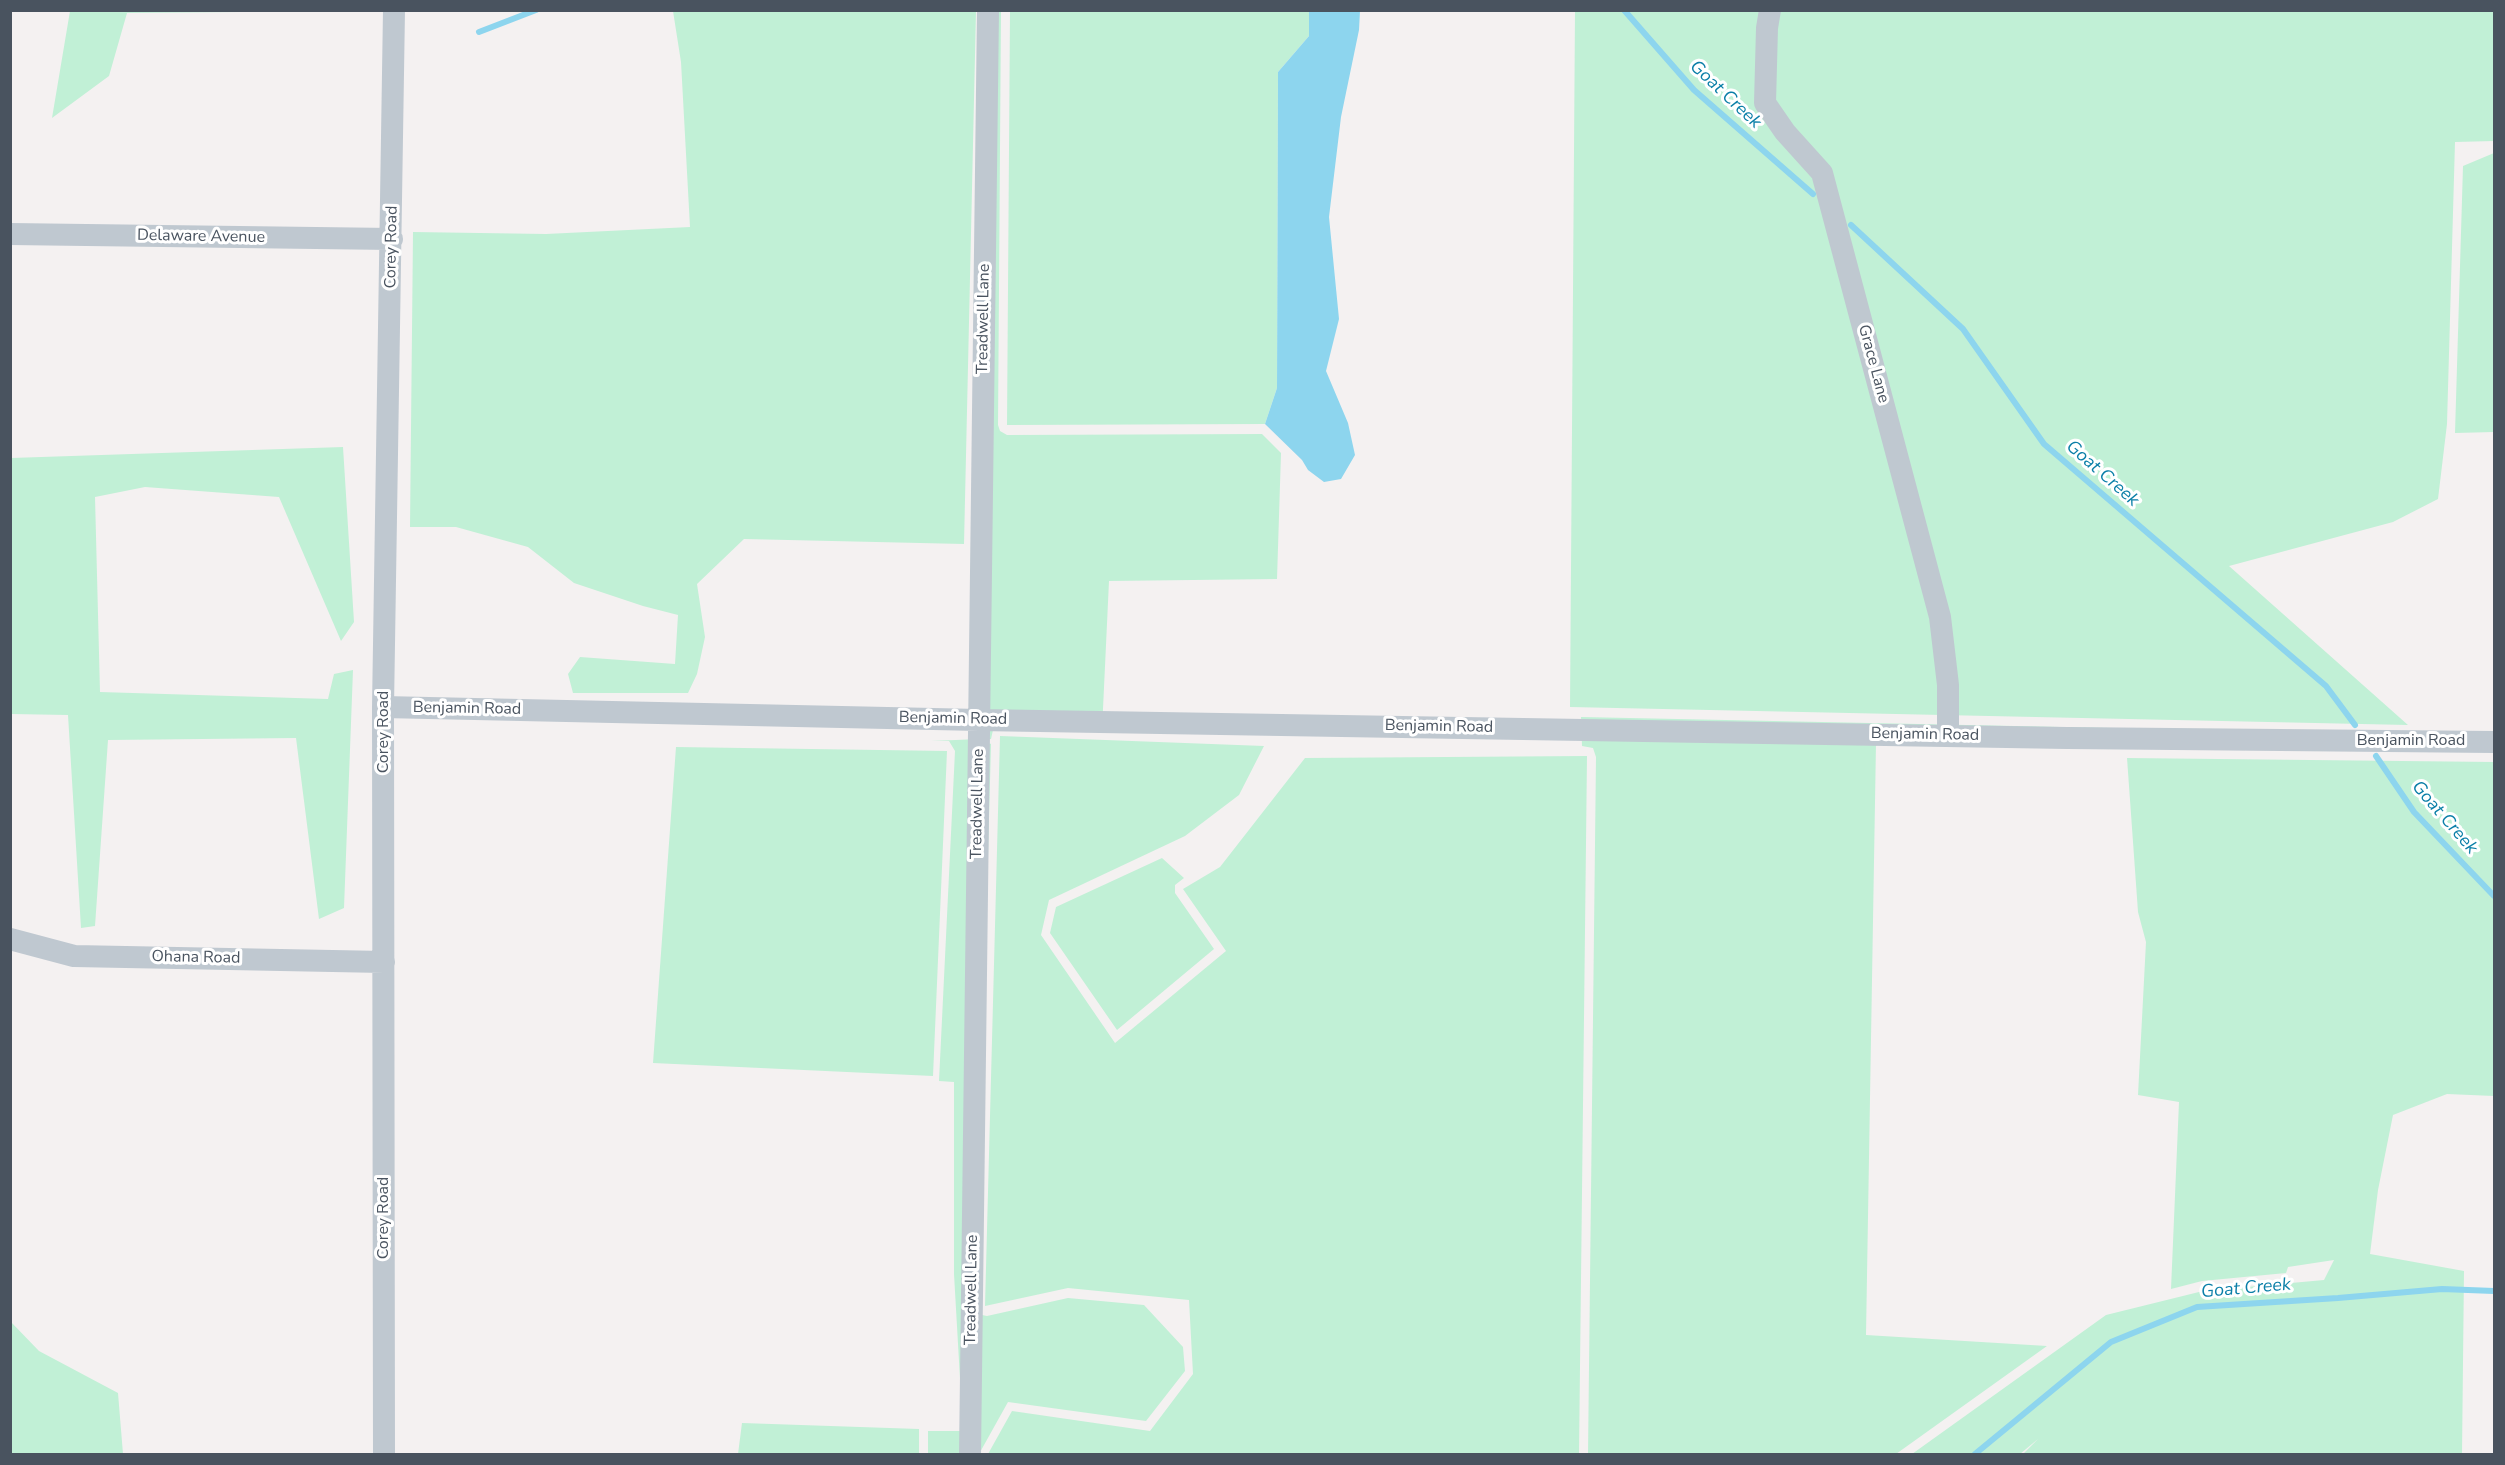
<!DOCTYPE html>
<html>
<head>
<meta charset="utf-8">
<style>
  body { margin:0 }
  #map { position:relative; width:2505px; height:1465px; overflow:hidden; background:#f4f1f1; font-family:"Nunito Sans",sans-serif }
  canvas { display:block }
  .frame { position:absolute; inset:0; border:12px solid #49535f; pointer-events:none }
</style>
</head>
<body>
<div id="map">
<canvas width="2505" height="1465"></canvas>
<div class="frame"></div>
</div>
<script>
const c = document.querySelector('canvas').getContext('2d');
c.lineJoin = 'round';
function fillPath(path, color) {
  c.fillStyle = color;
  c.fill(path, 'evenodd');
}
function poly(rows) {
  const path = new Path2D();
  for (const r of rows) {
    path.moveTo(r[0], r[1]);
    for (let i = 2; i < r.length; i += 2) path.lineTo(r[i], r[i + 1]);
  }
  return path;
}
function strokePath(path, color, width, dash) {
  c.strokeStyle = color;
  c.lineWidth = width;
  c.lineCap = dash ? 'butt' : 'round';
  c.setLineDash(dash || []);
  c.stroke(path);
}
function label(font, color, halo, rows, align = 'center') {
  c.font = font + ' "Nunito Sans",sans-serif';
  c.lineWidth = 6;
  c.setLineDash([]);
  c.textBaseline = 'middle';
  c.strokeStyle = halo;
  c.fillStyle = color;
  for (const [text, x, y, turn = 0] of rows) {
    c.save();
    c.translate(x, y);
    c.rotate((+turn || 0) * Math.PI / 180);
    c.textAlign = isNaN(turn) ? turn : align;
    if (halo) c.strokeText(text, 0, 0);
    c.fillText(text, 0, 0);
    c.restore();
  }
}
const green = poly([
  [70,11,357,10,357,11,127,13,109,76,52,118],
  [673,11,976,11,964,544,744,539,697,584,705,637,697,674,688,693,573,693,568,674,580,657,675,664,678,615,643,606,574,583,528,547,456,527,410,527,413,232,546,234,690,227,681,62],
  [987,11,1001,11,998,425,1000,431,1007,435,1262,434,1281,453,1277,579,1109,581,1102,730,993,730,991,739,982,740,991,744,976,1306,982,1315,987,1316,1068,1298,1144,1305,1183,1347,1185,1371,1146,1421,1008,1402,979,1454,928,1454,928,1431,963,1431,954,1274,954,1082,939,1081,955,751,949,741,931,741,980,739],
  [1010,11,1309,11,1309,36,1278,72,1277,388,1265,424,1007,425],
  [1575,11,2494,11,2494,141,2455,142,2447,424,2438,499,2393,522,2229,566,2408,725,1570,707],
  [2494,153,2494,432,2455,433,2463,166],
  [343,447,354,622,341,641,279,497,145,487,95,497,100,692,328,699,334,674,353,670,344,908,319,919,296,738,108,740,95,926,81,928,68,715,11,714,11,458],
  [1581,717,2352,733,1876,743,1866,1335,2047,1346,1896,1454,1588,1454,1596,757,1593,748,1582,746],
  [1000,736,1264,746,1239,795,1185,836,1049,900,1041,935,1115,1043,1226,951,1183,889,1220,867,1305,758,1587,756,1579,1454,988,1454,1012,1411,1150,1431,1193,1374,1189,1300,1068,1288,985,1306],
  [676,747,947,751,933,1076,653,1063],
  [2127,758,2494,762,2494,1096,2447,1094,2393,1115,2378,1190,2370,1254,2464,1271,2462,1454,2023,1454,2038,1439,2020,1454,1912,1454,2106,1315,2203,1291,2324,1280,2334,1260,2288,1267,2286,1273,2202,1281,2171,1289,2179,1102,2138,1095,2146,942,2138,912],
  [1162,858,1184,878,1175,885,1175,893,1214,949,1117,1030,1050,933,1056,907],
  [11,1322,39,1351,118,1393,123,1454,11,1454],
  [742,1423,919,1429,919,1454,738,1454]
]);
const water = poly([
  [1309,11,1360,11,1359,30,1341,117,1329,217,1339,319,1326,371,1348,423,1355,455,1341,479,1324,482,1308,470,1302,460,1265,424,1277,388,1278,72,1309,36]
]);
const stream = poly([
  [1624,10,1694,90,1813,194],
  [479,32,536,10],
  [1851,225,1963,329,2044,444,2326,686,2355,725],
  [2376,756,2414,812,2494,896],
  [1975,1454,2111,1342,2197,1307,2338,1298,2442,1289,2494,1291]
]);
const minor = poly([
  [1770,10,1767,28,1765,103,1785,132,1822,173,1940,617,1948,685,1948,736],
  [10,234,392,239],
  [383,707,979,720,2067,738,2494,742],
  [10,939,74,956,384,962],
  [384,1454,383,707,394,10],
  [970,1454,988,10]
]);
const streetNames = [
  ["Delaware Avenue",201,237,1],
  ["Corey Road",392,247,-89],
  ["Treadwell Lane",984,319,-89],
  ["Grace Lane",1873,364,75],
  ["Benjamin Road",467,709,1],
  ["Benjamin Road",953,719,1],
  ["Benjamin Road",1439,727,1],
  ["Corey Road",384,732,-90],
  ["Benjamin Road",1925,735,1],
  ["Benjamin Road",2411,741],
  ["Treadwell Lane",978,804,-89],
  ["Ohana Road",196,958,1],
  ["Corey Road",384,1218,-90],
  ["Treadwell Lane",972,1290,-89]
];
const waterNames = [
  ["Goat Creek",1725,95,43],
  ["Goat Creek",2102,474,41],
  ["Goat Creek",2444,818,49],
  ["Goat Creek",2246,1289,-5]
];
fillPath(green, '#c1f0d6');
fillPath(water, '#8dd5ee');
strokePath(stream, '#8dd5ee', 6);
strokePath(minor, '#bfc8d0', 22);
label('16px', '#49535f', '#fff', streetNames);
label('italic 18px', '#0b7fa8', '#fff', waterNames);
</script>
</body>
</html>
